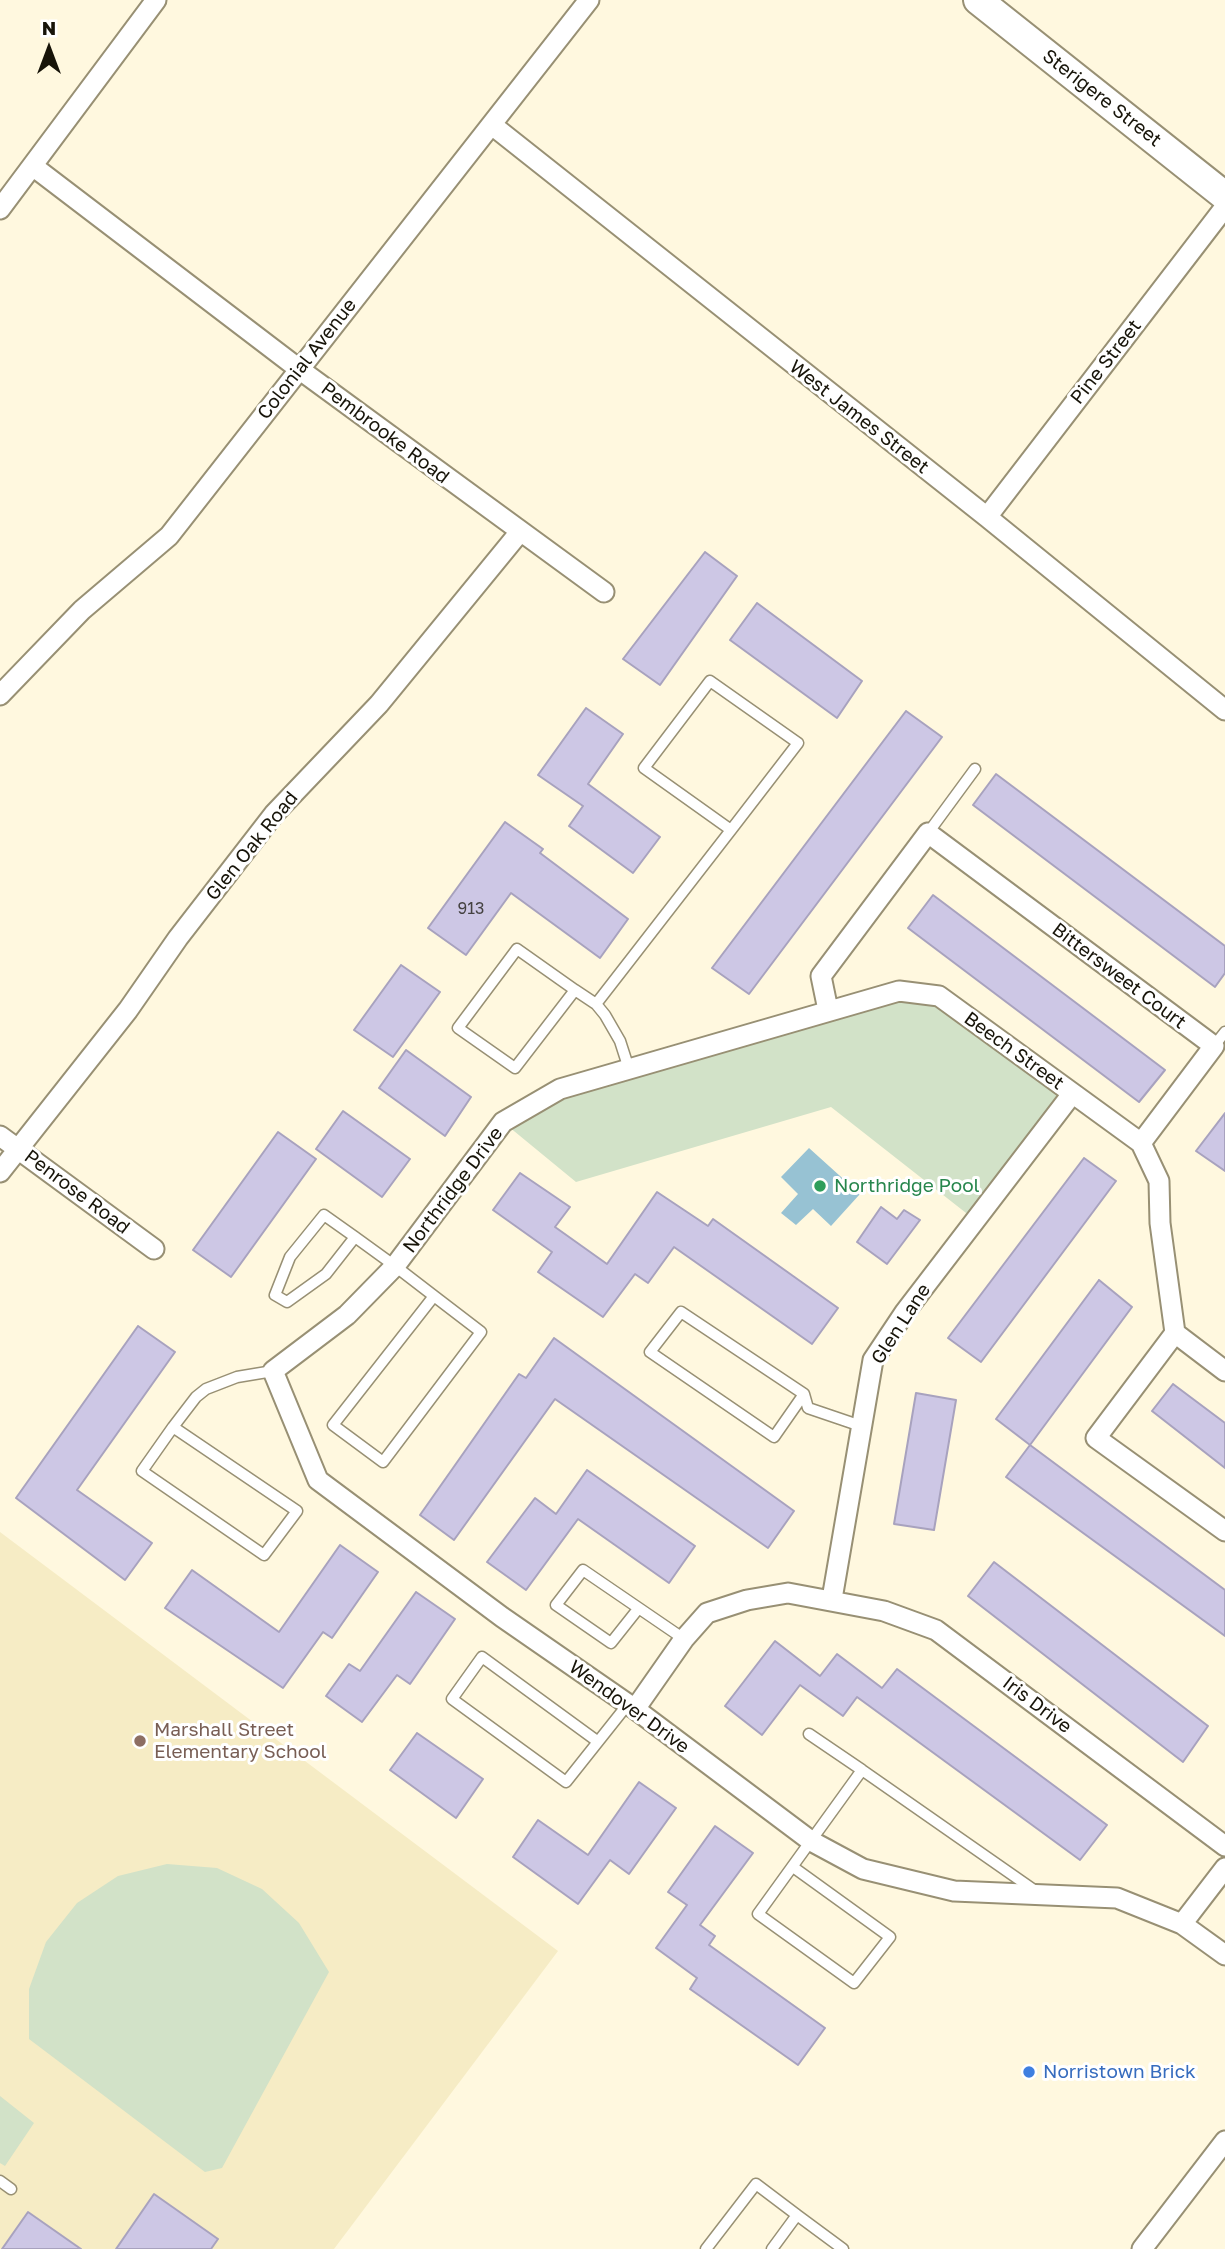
<!DOCTYPE html>
<html>
<head>
<meta charset="utf-8">
<style>
  body { margin:0 }
  #map { position:relative; width:1225px; height:2249px; overflow:hidden; background:#fff8df; font-family:"Golos Text",sans-serif }
  canvas { display:block }
  .north { position:absolute; left:14px; top:14px; width:70px; height:70px; -webkit-text-stroke:5px #fff; paint-order:stroke; rotate:0deg; font-size:19px; font-weight:700; line-height:28px; text-align:center; color:#171409 }
  .north::after { content:''; display:block; margin:auto; width:24px; height:32px; background:#171409; clip-path:polygon(50% 0,100% 100%,50% 72%,0 100%) }
</style>
</head>
<body>
<div id="map">
<canvas width="1225" height="2249"></canvas>
<div class="north">N</div>
</div>
<script>
const c = document.querySelector('canvas').getContext('2d');
c.lineJoin = 'round';
function fillPath(path, color) {
  c.fillStyle = color;
  c.fill(path, 'evenodd');
}
function poly(rows) {
  const path = new Path2D();
  for (const r of rows) {
    path.moveTo(r[0], r[1]);
    for (let i = 2; i < r.length; i += 2) path.lineTo(r[i], r[i + 1]);
  }
  return path;
}
function strokePath(path, color, width, dash) {
  c.strokeStyle = color;
  c.lineWidth = width;
  c.lineCap = dash ? 'butt' : 'round';
  c.setLineDash(dash || []);
  c.stroke(path);
}
function label(font, color, halo, rows, align = 'center') {
  c.font = font + ' "Golos Text",sans-serif';
  c.lineWidth = 6;
  c.setLineDash([]);
  c.textBaseline = 'middle';
  c.strokeStyle = halo;
  c.fillStyle = color;
  for (const [text, x, y, turn = 0] of rows) {
    c.save();
    c.translate(x, y);
    c.rotate((+turn || 0) * Math.PI / 180);
    c.textAlign = isNaN(turn) ? turn : align;
    if (halo) c.strokeText(text, 0, 0);
    c.fillText(text, 0, 0);
    c.restore();
  }
}
const built = poly([
  [0,1532,558,1951,334,2249,0,2249]
]);
const green = poly([
  [939,996,1072,1094,975,1220,831,1107,576,1182,503,1122,560,1089,828,1010],
  [167,1864,217,1868,262,1889,299,1923,329,1972,222,2168,205,2172,29,2039,29,1989,46,1942,77,1903,118,1876],
  [0,2096,34,2123,5,2166,0,2163]
]);
const water = poly([
  [809,1148,860,1194,831,1226,813,1209,796,1225,781,1213,798,1194,781,1177]
]);
const building = poly([
  [705,552,737,576,660,685,623,659,705,552],
  [757,603,862,681,837,718,730,640,757,603],
  [586,708,623,734,588,784,660,837,633,873,569,826,583,806,538,775,586,708],
  [906,711,942,737,749,994,712,968,906,711],
  [996,774,1225,946,1225,973,1215,987,973,805,996,774],
  [505,822,543,849,540,853,628,919,600,958,511,893,466,955,428,928,505,822],
  [933,895,1165,1070,1139,1102,908,928,933,895],
  [401,965,440,992,393,1057,354,1030,401,965],
  [406,1050,471,1097,445,1136,379,1088,406,1050],
  [343,1111,410,1159,382,1197,316,1149,343,1111],
  [1225,1113,1225,1171,1196,1151,1225,1113],
  [278,1132,316,1159,231,1277,193,1250,278,1132],
  [1084,1158,1116,1181,981,1362,948,1338,1084,1158],
  [520,1173,570,1207,555,1227,607,1264,657,1192,708,1226,713,1219,838,1308,812,1344,674,1247,648,1283,635,1274,603,1317,538,1272,552,1252,493,1210,520,1173],
  [881,1207,897,1219,904,1210,920,1220,887,1264,857,1242,881,1207],
  [1099,1280,1132,1307,1030,1445,996,1419,1099,1280],
  [138,1326,175,1352,77,1490,152,1543,125,1580,16,1498,138,1326],
  [554,1338,794,1511,768,1548,555,1399,454,1540,420,1515,519,1374,526,1378,554,1338],
  [1173,1384,1225,1423,1225,1468,1152,1411,1173,1384],
  [916,1393,956,1400,934,1530,894,1524,916,1393],
  [1030,1445,1225,1590,1225,1636,1006,1477,1030,1445],
  [587,1470,695,1546,669,1583,578,1519,526,1590,487,1562,535,1498,556,1514,587,1470],
  [340,1545,378,1572,332,1638,323,1632,283,1688,165,1608,192,1570,279,1632,340,1545],
  [994,1562,1208,1726,1183,1762,968,1596,994,1562],
  [416,1592,455,1619,410,1684,397,1675,362,1722,326,1696,349,1664,360,1671,416,1592],
  [775,1641,820,1676,837,1654,882,1688,897,1669,1107,1825,1080,1860,857,1697,843,1716,800,1685,762,1735,725,1706,775,1641],
  [417,1733,483,1779,456,1818,390,1770,417,1733],
  [639,1782,676,1808,629,1874,610,1860,578,1904,513,1857,538,1820,588,1855,639,1782],
  [715,1826,753,1853,700,1925,715,1936,709,1945,825,2028,798,2065,690,1989,697,1978,656,1948,687,1905,668,1892,715,1826],
  [154,2194,218,2239,211,2249,116,2249,154,2194],
  [28,2212,81,2249,2,2249,28,2212]
]);
const lane = poly([
  [928,833,975,769],
  [575,990,515,1068,458,1028,517,949,575,990,596,1004,605,1015,620,1041,629,1069],
  [596,1004,731,830,798,743,710,681,644,768,731,830],
  [1214,1046,1225,1032],
  [355,1237,326,1274,287,1302,275,1295,290,1257,324,1215,355,1237,395,1266,434,1296,481,1332,383,1462,333,1425,434,1296],
  [804,1394,774,1437,650,1352,681,1312,804,1394,808,1408,861,1426],
  [173,1427,297,1511,264,1555,142,1471,173,1427,196,1397,206,1389,237,1377,273,1371],
  [638,1609,611,1643,556,1605,583,1570,684,1639],
  [597,1741,482,1657,452,1699,566,1782,628,1704],
  [862,1770,1034,1890],
  [793,1867,890,1937,854,1983,758,1914,862,1770,809,1734],
  [0,2181,11,2189],
  [706,2249,756,2184,797,2215],
  [772,2249,797,2215,843,2249]
]);
const street = poly([
  [492,125,987,517,1225,710],
  [34,167,299,369,604,592],
  [0,209,156,0],
  [987,517,1225,207],
  [0,695,82,610,169,536,589,0],
  [828,1010,821,976,928,833,1214,1046,1141,1143],
  [0,1136,154,1249],
  [0,1172,128,1010,178,938,274,814,379,704,519,533],
  [1175,1333,1096,1438,1225,1531],
  [1225,1371,1175,1333,1160,1223,1159,1181,1141,1143,939,996,899,991,560,1089,503,1122,395,1266,347,1315,273,1371,318,1480,502,1617,635,1709,811,1841,863,1869,954,1891,1117,1898,1182,1924,1225,1955],
  [832,1599,873,1360,905,1312,1072,1094],
  [635,1709,684,1639,707,1613,747,1600,788,1593,884,1611,936,1630,1225,1846],
  [1182,1924,1225,1868],
  [1142,2249,1225,2141]
]);
const secondary = poly([
  [978,0,1225,196]
]);
const markers = [
  [820,1186,7,"#2e9e5b"],
  [140,1741,7,"#8d6e63"],
  [1029,2072,7,"#3f7fe0"]
];
const numberNames = [
  ["913",471,909]
];
const streetNames = [
  ["Sterigere Street",1102,98,38],
  ["Colonial Avenue",307,359,-52],
  ["Pine Street",1106,362,-52],
  ["West James Street",859,417,38],
  ["Pembrooke Road",385,433,37],
  ["Glen Oak Road",252,846,-51],
  ["Bittersweet Court",1119,976,37],
  ["Beech Street",1014,1051,36],
  ["Northridge Drive",453,1190,-53],
  ["Penrose Road",77,1192,37],
  ["Glen Lane",901,1324,-57],
  ["Iris Drive",1037,1705,37],
  ["Wendover Drive",629,1707,36]
];
const leisureNames = [
  ["Northridge Pool",834,1186]
];
const educationNames = [
  ["Marshall Street",154,1730],
  ["Elementary School",154,1752]
];
const shopNames = [
  ["Norristown Brick",1043,2072]
];
fillPath(built, '#f6ecc5');
fillPath(green, '#d2e2c8');
fillPath(water, '#97c2d3');
fillPath(building, '#cdc7e5');
strokePath(building, '#a8a2be', 2);
strokePath(lane, '#989074', 13);
strokePath(street, '#989074', 23);
strokePath(secondary, '#989074', 32);
strokePath(lane, '#fff', 10);
strokePath(street, '#fff', 19);
strokePath(secondary, '#fff', 28);
for (const [x, y, r, color] of markers) {
  const dot = new Path2D();
  dot.arc(x, y, r, 0, 2 * Math.PI);
  c.fillStyle = color;
  c.fill(dot);
  strokePath(dot, '#fff', 2.5);
}
label('16px', '#444140', null, numberNames);
label('19px', '#171409', '#fff', streetNames);
label('19px', '#27864d', '#fff', leisureNames, 'left');
label('19px', '#785e54', '#fff', educationNames, 'left');
label('19px', '#366cbe', '#fff', shopNames, 'left');
</script>
</body>
</html>
